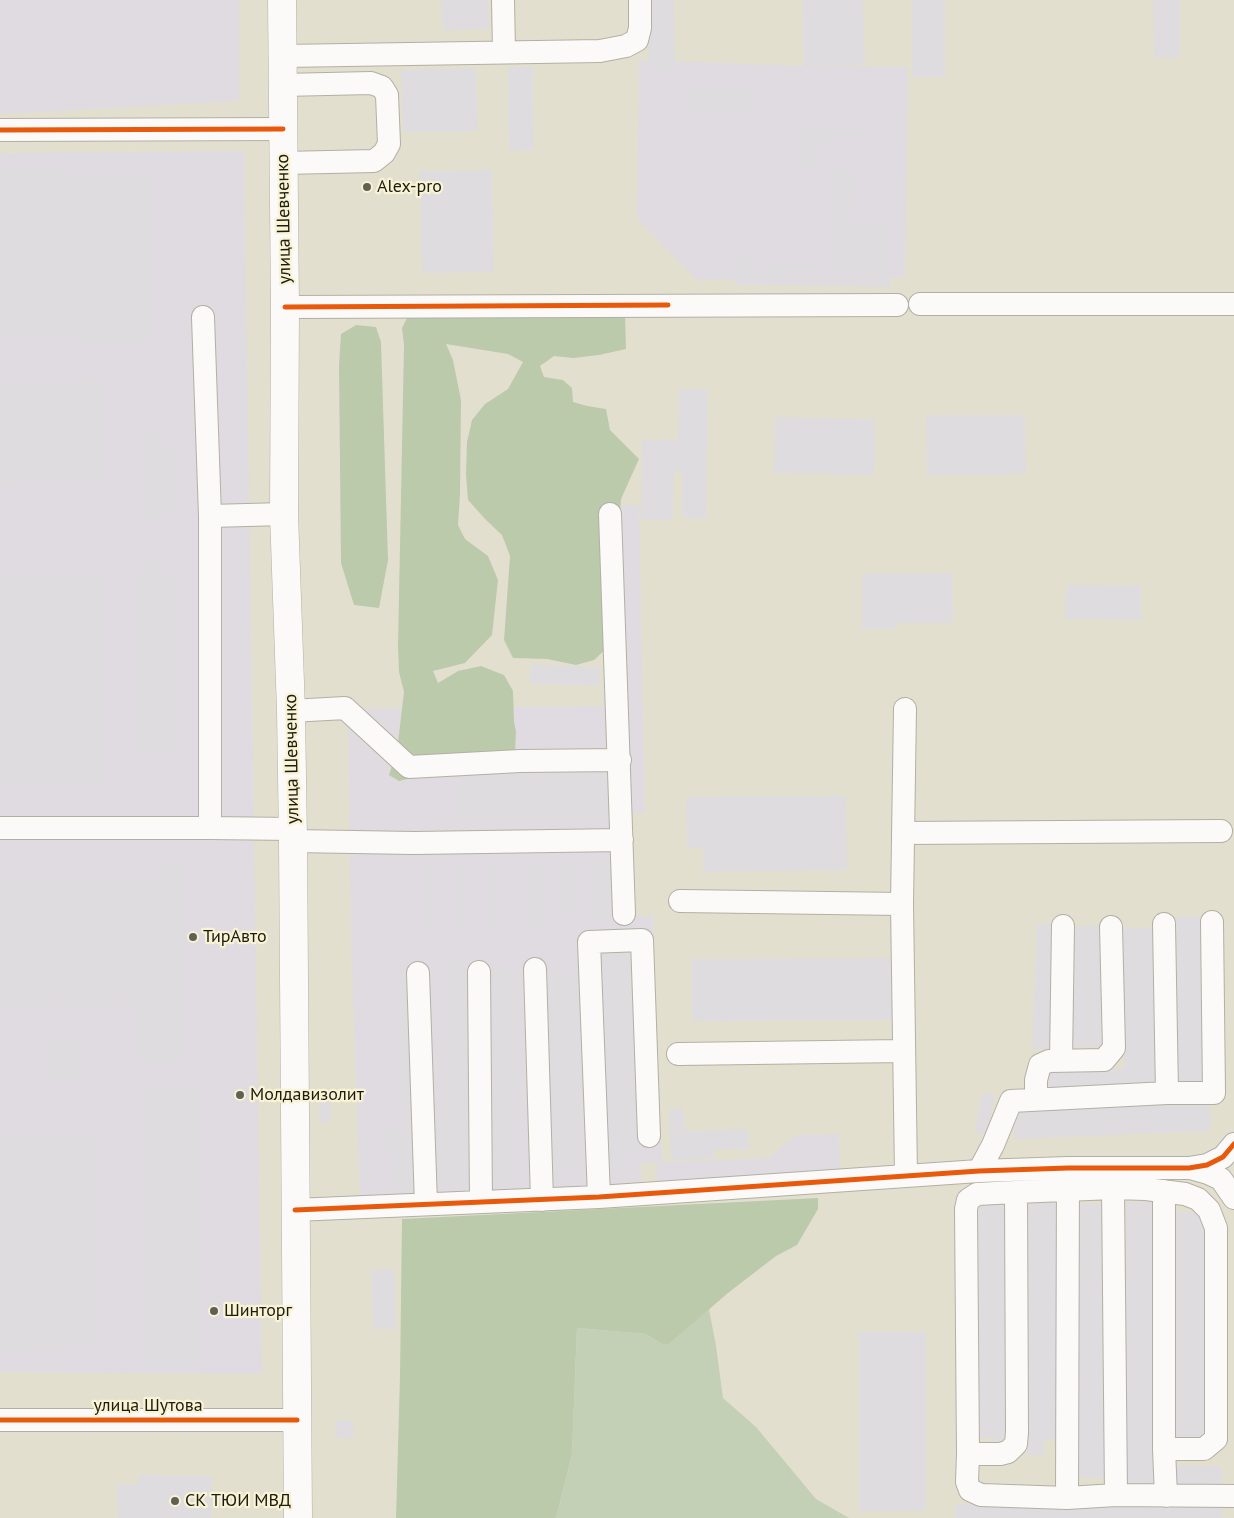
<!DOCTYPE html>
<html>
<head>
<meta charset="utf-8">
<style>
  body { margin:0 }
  canvas { display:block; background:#e3dfcf }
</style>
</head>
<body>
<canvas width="1234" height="1518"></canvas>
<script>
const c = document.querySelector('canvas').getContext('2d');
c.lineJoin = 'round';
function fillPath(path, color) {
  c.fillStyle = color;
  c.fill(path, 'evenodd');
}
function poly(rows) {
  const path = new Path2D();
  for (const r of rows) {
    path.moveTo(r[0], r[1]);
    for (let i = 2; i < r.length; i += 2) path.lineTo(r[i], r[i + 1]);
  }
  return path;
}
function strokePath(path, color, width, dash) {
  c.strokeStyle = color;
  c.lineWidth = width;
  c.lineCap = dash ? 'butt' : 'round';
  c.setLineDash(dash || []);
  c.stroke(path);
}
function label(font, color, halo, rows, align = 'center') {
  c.font = font + ' "PT Sans",sans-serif';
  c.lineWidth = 4.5;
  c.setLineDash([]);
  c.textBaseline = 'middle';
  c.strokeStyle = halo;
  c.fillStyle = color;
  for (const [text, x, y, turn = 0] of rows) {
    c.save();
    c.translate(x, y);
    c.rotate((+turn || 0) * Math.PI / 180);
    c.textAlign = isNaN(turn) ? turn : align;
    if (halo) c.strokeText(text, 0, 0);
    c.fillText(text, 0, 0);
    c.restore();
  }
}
const industrial = poly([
  [0,0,239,0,239,101,0,114],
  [639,60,804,66,908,67,905,277,697,280,637,218],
  [244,151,262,1374,0,1372,0,153],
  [622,505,639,505,645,813,628,813],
  [614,706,619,917,653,916,662,1162,641,1163,642,1187,360,1199,351,938,348,709],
  [839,1134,840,1172,657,1183,656,1163,768,1158,796,1135]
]);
const green = poly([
  [709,1309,716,1346,723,1398,756,1427,816,1499,849,1518,556,1518,572,1454,577,1328,646,1334,662,1344,669,1344]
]);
const forest = poly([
  [625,314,626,349,599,355,573,358,554,356,540,366,544,377,563,380,572,388,573,402,587,406,606,409,610,430,639,459,621,499,609,646,594,660,576,665,547,659,513,658,504,640,510,556,502,535,486,520,468,500,466,475,467,442,472,420,485,404,508,389,523,362,508,354,446,344,453,360,461,400,460,494,458,525,465,539,488,556,498,580,492,635,465,663,433,671,438,683,458,671,481,666,504,675,513,691,514,722,516,732,515,752,399,781,389,775,397,751,404,692,399,672,398,646,404,345,402,328,408,316],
  [356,325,376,327,381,342,388,560,379,608,354,605,341,563,339,365,341,334],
  [818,1198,818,1209,797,1245,776,1256,728,1293,669,1344,662,1344,646,1334,577,1328,572,1454,556,1518,396,1518,400,1376,402,1219]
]);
const building = poly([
  [441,0,488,0,489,29,443,31],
  [647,0,674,0,675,73,649,74],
  [802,0,863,0,865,65,804,66],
  [912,0,945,0,945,77,912,77],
  [1153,0,1180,0,1180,58,1154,58],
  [508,67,533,67,534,150,509,151],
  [476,68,478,131,403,132,401,70],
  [677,86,752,87,751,126,677,125],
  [798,115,876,117,876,134,831,133,831,167,853,168,852,225,891,225,890,287,734,285,735,255,763,256,763,265,829,265,831,167,797,167],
  [150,164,152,346,0,348,0,166],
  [492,170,494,272,422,273,420,171],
  [102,379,105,482,0,485,0,382],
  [679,389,708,389,706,518,682,518,682,471,674,471,673,520,641,520,642,439,678,440],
  [926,415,1025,415,1026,474,927,475],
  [775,417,875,419,874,475,774,473],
  [141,427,156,427,156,434,177,434,177,526,160,526,160,520,141,520],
  [148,554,167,554,167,567,178,567,178,754,134,754,134,565,149,565],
  [0,572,102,572,101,787,0,787],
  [862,573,953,573,953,623,897,623,897,629,862,629],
  [1066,585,1141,586,1141,620,1065,619],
  [530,665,600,667,599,686,530,684],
  [609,773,610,820,456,822,456,775],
  [846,796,847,870,703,872,703,848,687,848,686,797],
  [428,806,445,809,442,826,425,824],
  [158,852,185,852,187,1063,139,1063,138,1006,0,1007,0,879,158,878],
  [589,859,611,859,609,923,588,923],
  [556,861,578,861,577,926,555,925],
  [425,863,446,864,445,928,424,927],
  [490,863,511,864,510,928,489,928],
  [526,863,547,863,546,927,524,927],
  [458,864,479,864,478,928,456,928],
  [1204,916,1209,1085,1179,1086,1174,917],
  [1037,924,1055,924,1051,1049,1032,1049],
  [1069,926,1101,926,1104,1047,1072,1047],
  [1120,928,1158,928,1162,1087,1047,1090,1046,1071,1124,1069],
  [602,954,632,954,638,1179,607,1180],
  [466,958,471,1188,438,1188,434,959],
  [894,958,894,1020,692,1021,692,959],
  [579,963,584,1182,553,1182,548,964],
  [408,966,413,1116,400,1116,395,967],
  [521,966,525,1183,490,1183,487,967],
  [92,1036,94,1082,48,1083,46,1038],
  [143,1084,200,1084,200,1365,142,1365],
  [329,1090,331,1122,320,1123,318,1091],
  [981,1093,995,1095,988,1135,975,1133],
  [1210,1099,1211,1131,1014,1139,1013,1106],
  [684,1108,685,1131,748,1129,749,1149,714,1150,714,1158,671,1160,669,1109],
  [0,1123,108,1123,109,1348,0,1349],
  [414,1125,417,1192,393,1193,391,1154,373,1155,371,1127],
  [1028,1201,1061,1202,1060,1440,1044,1440,1044,1455,1027,1455],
  [1159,1201,1160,1488,1127,1488,1126,1202],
  [977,1204,1008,1204,1009,1446,995,1446,995,1438,978,1438],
  [1077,1204,1109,1204,1109,1478,1078,1478],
  [1176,1212,1206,1212,1207,1439,1176,1439],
  [394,1269,396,1329,373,1329,371,1270],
  [859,1332,926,1332,926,1511,859,1511],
  [336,1420,354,1421,353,1439,335,1438],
  [1176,1466,1222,1466,1223,1489,1176,1489],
  [139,1475,212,1476,211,1518,118,1518,117,1484,139,1484],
  [1222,1503,1222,1518,955,1518,955,1504]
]);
const minor = poly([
  [503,0,504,51],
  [283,56,600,51,626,46,637,40,640,28,640,0],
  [283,85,371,83,382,87,387,95,389,144,384,153,374,161,283,163],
  [0,130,283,129],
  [920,304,1234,304],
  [285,307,897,305],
  [203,317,210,516,210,828,293,829],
  [610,514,624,914],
  [210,516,284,514],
  [905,709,902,904,906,1175],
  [291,711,345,708,409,767,520,761,620,760],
  [0,828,210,828],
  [903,833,1221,831],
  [293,841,414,843,622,840],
  [680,901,902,904],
  [1164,924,1167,1093],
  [535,969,542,1200],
  [479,972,481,1201],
  [418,973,426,1204],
  [678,1054,903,1051],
  [1061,1060,1063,926],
  [1036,1099,1036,1080,1040,1065,1049,1061,1104,1060,1114,1048,1111,927],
  [1190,1168,1208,1173,1221,1179,1234,1198],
  [979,1171,993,1145,1011,1101,1167,1093,1214,1093,1212,922],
  [1113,1188,1116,1495],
  [1164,1191,1164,1449,1166,1496],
  [599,1197,589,942,642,940,649,1136],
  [295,1210,599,1197,979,1171,1068,1168,1189,1168,1207,1165,1223,1157,1234,1144],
  [0,1420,297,1420],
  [1164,1449,1204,1449,1216,1439,1216,1228,1209,1210,1198,1199,1185,1194,1146,1189,1113,1188,1016,1192,1017,1432,1016,1444,1008,1452,1000,1454,968,1454,967,1482,970,1490,981,1495,1067,1498,1116,1495,1234,1496],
  [968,1454,966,1209,968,1200,977,1194,1016,1192],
  [1067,1498,1068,1176]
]);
const highway = poly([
  [282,0,285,307,284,514,291,711,293,841,298,1518]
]);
const cycleway = poly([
  [0,130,283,129],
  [285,307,668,305],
  [295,1210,599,1197,979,1171,1068,1168,1189,1168,1207,1165,1223,1157,1234,1144],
  [0,1420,297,1420]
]);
const markers = [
  [367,187,5,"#626053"],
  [193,937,5,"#626053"],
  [240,1095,5,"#626053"],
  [214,1311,5,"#626053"],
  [175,1501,5,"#626053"]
];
const poiNames = [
  ["Alex-pro",377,187],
  ["ТирАвто",203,937],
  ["Молдавизолит",250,1095],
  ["Шинторг",224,1311],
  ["СК ТЮИ МВД",185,1501]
];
const streetNames = [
  ["улица Шевченко",284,219,-91],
  ["улица Шевченко",292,759,-91],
  ["улица Шутова",148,1406]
];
fillPath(industrial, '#dfdbe0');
fillPath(green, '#c4d0b6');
fillPath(forest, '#bccaac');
fillPath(building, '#dedcde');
strokePath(minor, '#b2b0a3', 24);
strokePath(highway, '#b2b0a3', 29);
strokePath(minor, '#fbfaf8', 22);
strokePath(highway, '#fbfaf8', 28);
strokePath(cycleway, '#e8590c', 5);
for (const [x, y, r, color] of markers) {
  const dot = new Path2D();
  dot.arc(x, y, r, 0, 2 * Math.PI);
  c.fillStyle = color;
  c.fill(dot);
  strokePath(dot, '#f8f3d4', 2);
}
label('18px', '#1d1b10', '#f8f3d4', poiNames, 'left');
label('18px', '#1d1b10', '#f8f3d4', streetNames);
</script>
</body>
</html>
